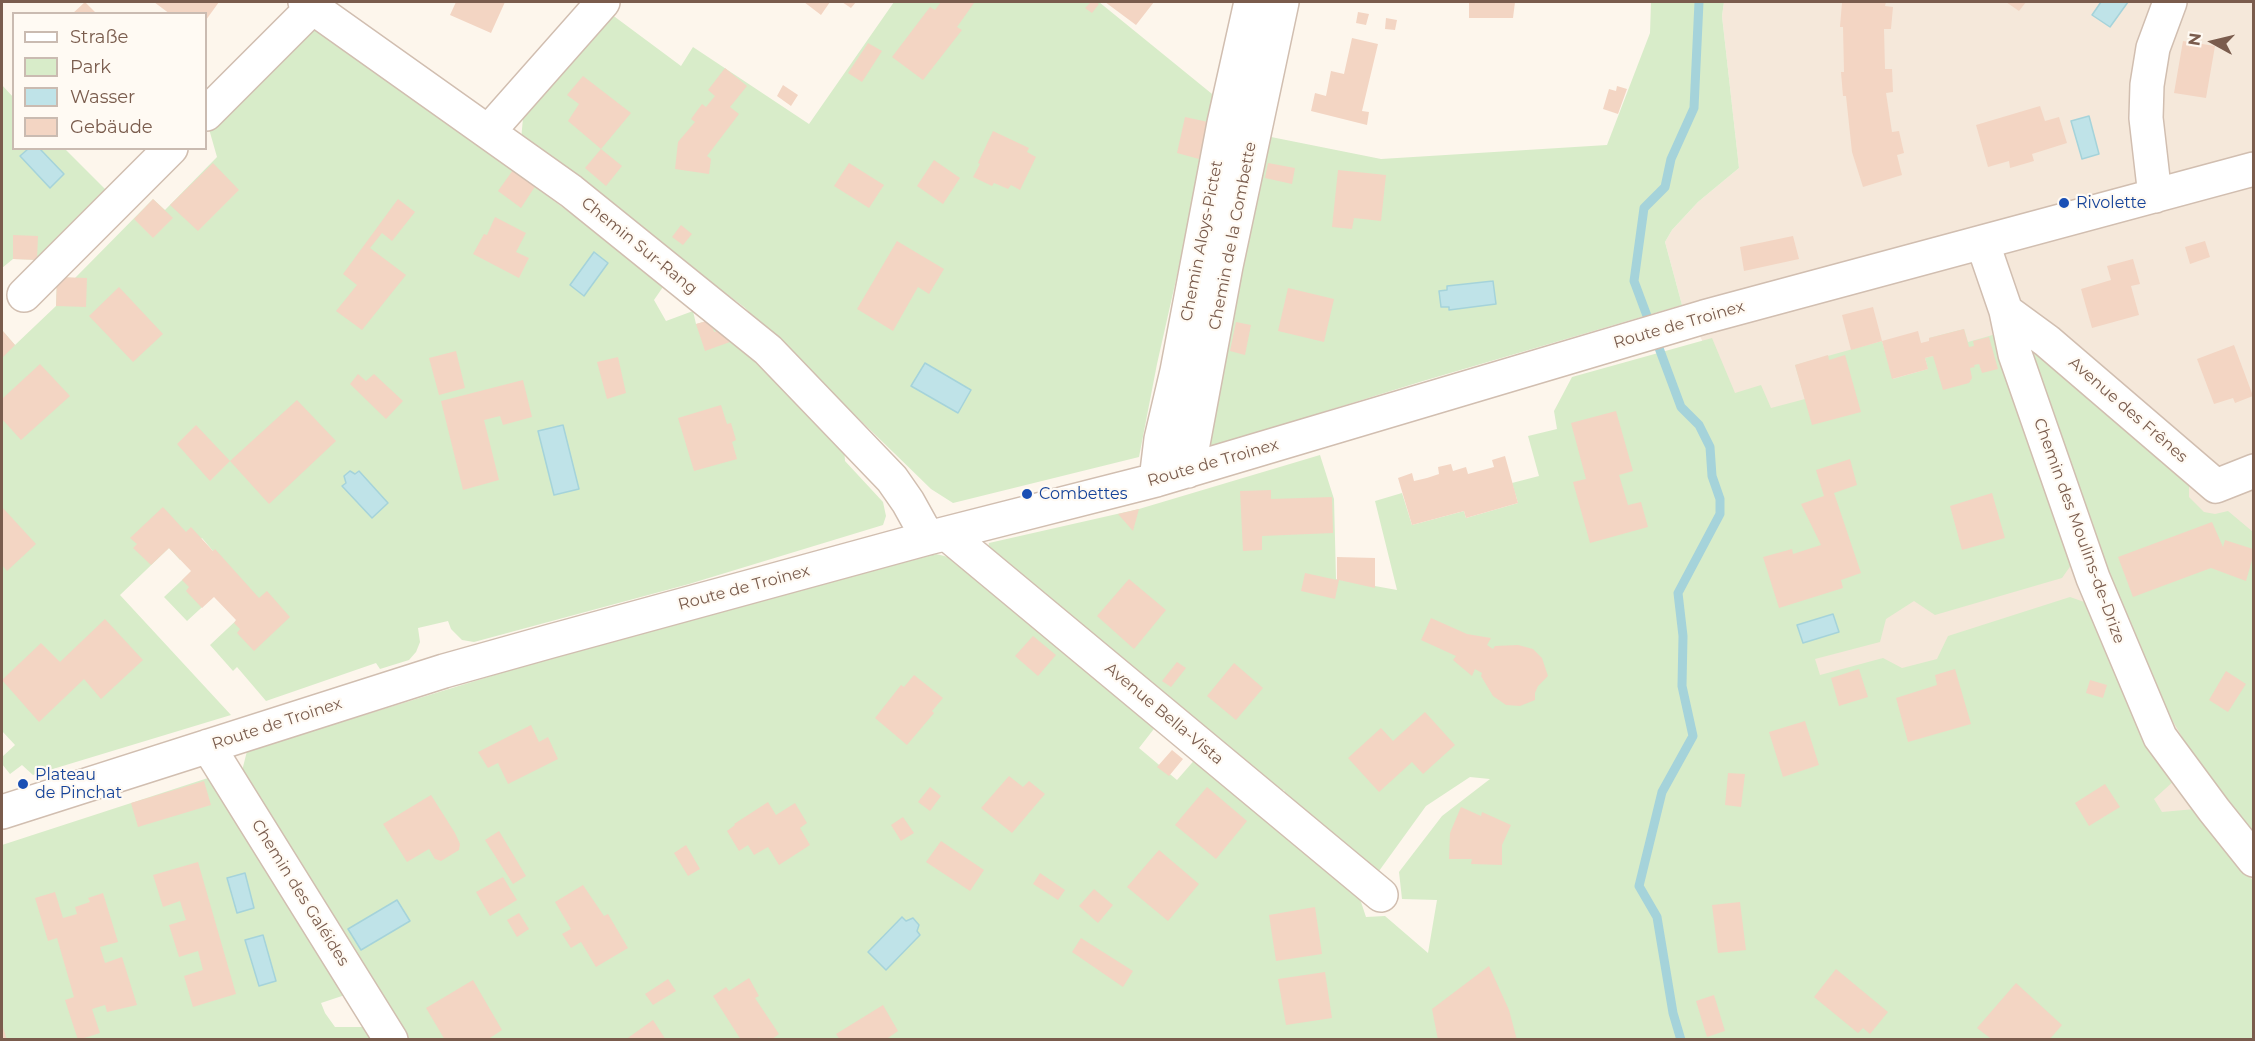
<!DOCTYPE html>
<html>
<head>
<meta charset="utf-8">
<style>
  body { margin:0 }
  #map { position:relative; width:2255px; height:1041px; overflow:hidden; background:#fdf6ec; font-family:Montserrat,sans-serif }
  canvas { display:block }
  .frame { position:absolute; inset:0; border:3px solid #7a5c4d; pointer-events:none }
  .legend { position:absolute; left:12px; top:12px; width:195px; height:138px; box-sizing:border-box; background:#fffaf3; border:2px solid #cabbb1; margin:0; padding:8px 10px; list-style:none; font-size:18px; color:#7a5c4d }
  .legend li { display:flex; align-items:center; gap:12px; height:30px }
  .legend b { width:30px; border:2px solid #cabbb1 }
  .north { position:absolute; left:2183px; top:12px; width:60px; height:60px; -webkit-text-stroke:4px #fffaf3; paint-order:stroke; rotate:278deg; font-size:16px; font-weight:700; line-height:24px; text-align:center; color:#7a5c4d }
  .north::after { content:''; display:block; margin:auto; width:21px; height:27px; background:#7a5c4d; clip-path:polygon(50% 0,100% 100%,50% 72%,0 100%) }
</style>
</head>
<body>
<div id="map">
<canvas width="2255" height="1041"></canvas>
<div class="frame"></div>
<ul class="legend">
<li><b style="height:8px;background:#fff"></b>Straße</li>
<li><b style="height:16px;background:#d8ecc9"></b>Park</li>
<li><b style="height:16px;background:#bfe3e8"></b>Wasser</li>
<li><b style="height:16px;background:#f3d5c3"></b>Gebäude</li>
</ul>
<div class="north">N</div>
</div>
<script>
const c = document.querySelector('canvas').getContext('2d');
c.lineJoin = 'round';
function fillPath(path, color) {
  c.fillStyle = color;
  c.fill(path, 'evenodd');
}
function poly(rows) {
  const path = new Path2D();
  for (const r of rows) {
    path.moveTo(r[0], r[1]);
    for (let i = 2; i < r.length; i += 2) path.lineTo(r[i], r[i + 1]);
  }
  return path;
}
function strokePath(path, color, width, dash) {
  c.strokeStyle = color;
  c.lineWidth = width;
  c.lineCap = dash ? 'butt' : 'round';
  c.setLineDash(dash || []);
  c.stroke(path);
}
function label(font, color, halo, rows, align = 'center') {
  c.font = font + ' Montserrat,sans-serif';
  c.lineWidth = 4.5;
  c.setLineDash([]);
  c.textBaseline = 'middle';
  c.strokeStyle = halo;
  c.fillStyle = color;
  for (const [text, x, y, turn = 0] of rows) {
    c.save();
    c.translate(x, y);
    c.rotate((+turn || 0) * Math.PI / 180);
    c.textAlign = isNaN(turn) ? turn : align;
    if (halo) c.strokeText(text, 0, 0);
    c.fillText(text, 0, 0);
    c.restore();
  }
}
const residential = poly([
  [1724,2,2253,2,2253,1039,1688,1039,1702,340,1682,305,1665,242,1672,230,1698,202,1739,168,1722,16]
]);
const green = poly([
  [894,2,1099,2,1217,98,1157,364,1139,457,953,503,931,489,744,307,521,140,523,118,611,14,681,66,693,47,809,124],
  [1651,2,1724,2,1722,16,1739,168,1698,202,1672,230,1665,242,1682,305,1423,381,1204,449,1266,136,1381,159,1607,145,1650,33],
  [320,29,629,256,665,284,654,300,666,321,693,311,696,324,714,319,844,446,845,461,883,502,886,516,883,525,689,584,474,642,462,640,451,629,448,621,418,628,420,642,416,652,409,660,380,669,376,663,266,701,237,667,233,671,210,645,259,599,236,576,187,621,164,597,213,551,202,538,180,560,169,548,120,595,231,715,33,775,22,765,10,774,2,764,2,757,15,745,2,731,2,330,15,345,56,306,57,277,75,278,153,199,165,210,217,157,209,129,309,30],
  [2,85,13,97,14,148,65,149,110,194,45,260,13,259,2,268],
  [1964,329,1968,342,1996,334,2074,561,2062,578,1935,615,1914,601,1886,619,1880,642,1815,659,1820,675,1883,658,1902,668,1937,659,1948,636,2070,597,2090,604,2135,721,2158,749,2176,779,2154,799,2162,812,2195,809,2253,881,2253,1039,404,1039,240,779,247,751,540,661,687,620,936,554,969,562,1157,725,1139,748,1177,780,1198,756,1356,887,1366,917,1385,916,1428,953,1437,900,1402,899,1399,872,1442,816,1490,779,1470,777,1426,806,1379,871,1364,870,1294,814,1284,790,1274,793,987,553,989,543,1139,509,1320,455,1334,499,1336,579,1397,590,1375,501,1402,493,1412,525,1464,511,1466,518,1518,503,1512,483,1539,476,1528,436,1557,429,1554,411,1572,377,1712,338,1735,393,1761,385,1771,408,1805,399,1795,365,1882,341,1893,379,1928,369,1925,358,1933,356,1929,338],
  [2040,349,2189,477,2189,497,2204,512,2215,514,2228,511,2253,532,2253,843,2223,807,2157,694,2116,599,2028,356],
  [211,777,345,995,321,1003,325,1013,335,1027,367,1027,374,1039,2,1039,2,845]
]);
const water = poly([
  [2101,2,2128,2,2110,27,2092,15,2101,2],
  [2089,116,2099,154,2082,159,2071,121,2089,116],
  [28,149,40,149,64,174,50,188,20,156,28,149],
  [594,252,608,263,584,296,570,285,594,252],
  [1493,281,1496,304,1449,310,1449,307,1441,307,1439,291,1447,290,1447,286,1493,281],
  [925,363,971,390,958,413,911,386,925,363],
  [563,425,579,489,554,495,538,431,563,425],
  [350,471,355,474,359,471,388,503,372,518,342,486,346,483,344,476,350,471],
  [1833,614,1839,632,1803,643,1797,625,1833,614],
  [245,873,254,908,237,913,227,878,245,873],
  [397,900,410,921,361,950,348,929,397,900],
  [902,917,906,921,913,918,919,925,917,931,920,935,886,970,868,952,902,917],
  [263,935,276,981,259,986,245,940,263,935]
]);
const stream = poly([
  [1681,1040,1673,1013,1657,917,1639,886,1662,792,1693,736,1682,686,1683,636,1678,593,1720,514,1720,499,1712,476,1710,447,1699,425,1681,407,1634,281,1644,208,1665,187,1671,159,1694,108,1699,2]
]);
const building = poly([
  [85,2,97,14,72,14],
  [154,2,219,2,206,20,206,14,170,14],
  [456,2,505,2,491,33,450,15],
  [804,2,830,2,821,15],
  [842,2,856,2,851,8],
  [941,2,971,2,974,3,957,27,962,30,923,80,892,57,930,7,935,10],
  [1091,2,1096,2,1099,4,1092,13,1085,8],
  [1105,2,1154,2,1136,25],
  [1469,2,1515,2,1513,18,1469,18],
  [1845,2,1886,2,1885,6,1893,7,1891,29,1884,29,1885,69,1892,69,1893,92,1886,93,1892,132,1899,131,1904,153,1897,155,1902,175,1863,187,1852,152,1846,96,1843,96,1841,72,1844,72,1843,27,1840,27,1842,3],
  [2006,2,2026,2,2019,11],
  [1358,12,1369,14,1366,25,1356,23],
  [1386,18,1397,20,1395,30,1385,29],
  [1352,38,1378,44,1362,111,1369,112,1367,125,1311,111,1315,93,1326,96,1331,71,1344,74],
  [2183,41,2215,46,2206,98,2174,93],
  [868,43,882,51,862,82,848,73],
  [725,68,747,86,730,107,739,114,707,156,711,159,709,174,675,169,678,142,695,122,691,119,702,104,706,107,715,96,708,90],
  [583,76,631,113,601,149,568,121,579,104,567,95],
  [783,85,798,95,791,106,777,96],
  [1617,86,1627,89,1618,114,1603,109,1609,89,1616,91],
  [2040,106,2045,121,2059,117,2067,143,2032,154,2034,161,2010,168,2009,161,1988,167,1976,125],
  [1185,117,1208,122,1199,159,1177,153],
  [993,131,1029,148,1027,152,1036,157,1020,190,1011,185,1008,189,994,183,992,186,973,177,980,164,978,163],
  [601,149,622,166,606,186,585,168],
  [934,160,960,178,943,204,917,186],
  [213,163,239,190,198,231,170,205],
  [849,163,884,185,869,208,834,186],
  [1268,163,1295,168,1292,184,1265,178],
  [513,170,536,185,521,208,498,191],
  [1338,170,1386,175,1381,221,1354,218,1352,229,1332,227],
  [153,199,173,218,153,238,134,219],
  [398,199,415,212,392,241,382,233,370,248,406,275,362,330,336,311,357,285,343,274],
  [495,217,526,233,516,252,529,258,519,278,473,254,484,234,487,235],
  [681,225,692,234,683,245,672,237],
  [13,235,38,236,37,260,13,259],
  [1793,236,1799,259,1744,271,1740,247],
  [897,241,944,269,929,294,918,287,893,331,857,309],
  [2205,241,2210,257,2190,264,2185,247],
  [2133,259,2140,284,2131,286,2139,315,2092,328,2081,289,2111,280,2107,266],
  [57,277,87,278,86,307,56,306],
  [119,287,163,334,133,362,89,316],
  [1288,288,1334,299,1324,342,1278,331],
  [1873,307,1882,341,1851,350,1842,315],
  [710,320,714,332,720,330,730,342,705,351,696,324],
  [1236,322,1251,325,1245,355,1230,351],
  [1964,329,1969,347,1974,346,1973,341,1989,337,1998,369,1982,373,1979,364,1974,365,1975,367,1970,368,1972,378,1969,383,1943,390,1933,356,1925,358,1928,369,1892,379,1882,341,1918,331,1921,343,1929,341,1929,338],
  [2,330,15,345,2,358],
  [2234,345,2253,396,2235,403,2233,398,2214,404,2197,359],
  [456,351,465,388,439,395,429,358],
  [1828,355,1829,360,1845,355,1861,412,1812,425,1795,365],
  [618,357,626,393,607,399,597,362],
  [40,364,70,396,21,440,2,419,2,399],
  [358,374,366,381,374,374,403,401,386,419,350,384],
  [523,380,532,417,503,425,500,416,484,420,499,480,463,490,441,401],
  [297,400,336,441,269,504,230,461],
  [721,405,727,424,731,423,736,440,732,442,737,459,694,471,678,418],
  [1616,411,1633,471,1619,475,1628,505,1641,502,1648,527,1590,543,1573,482,1586,479,1571,423],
  [196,425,230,461,210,481,177,444],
  [1505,456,1518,503,1466,518,1464,511,1412,525,1398,478,1412,473,1414,481,1427,478,1439,474,1438,467,1451,464,1453,471,1466,467,1468,474,1494,467,1492,460],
  [1850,459,1857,485,1834,493,1861,573,1841,580,1843,588,1779,608,1763,557,1792,549,1793,554,1821,545,1801,504,1824,496,1816,470],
  [1271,490,1271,499,1332,497,1333,533,1262,536,1262,550,1243,551,1240,491],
  [1992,493,2005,538,1962,550,1950,506],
  [2,507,36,544,7,571,2,565],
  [163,507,186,532,191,527,213,551,215,549,259,598,267,591,290,617,254,651,237,633,240,629,234,623,236,620,214,597,202,608,186,591,189,587,182,580,191,571,169,548,151,565,133,548,137,544,130,538],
  [1139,509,1133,531,1118,514],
  [2212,522,2223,547,2225,540,2253,549,2253,557,2246,581,2211,568,2133,597,2118,557],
  [1337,557,1375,558,1375,588,1339,580,1335,599,1301,591,1305,573,1337,580],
  [1129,579,1166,610,1134,649,1097,616],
  [1431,618,1467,634,1491,638,1487,645,1493,649,1495,646,1518,645,1533,649,1542,658,1548,676,1538,686,1535,693,1535,700,1520,706,1506,705,1493,696,1481,676,1482,673,1475,669,1472,676,1453,660,1456,656,1421,640],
  [105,619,143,660,101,699,84,679,39,722,2,680,41,643,60,662],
  [1033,636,1056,655,1038,676,1015,656],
  [1177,662,1186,668,1171,687,1162,681],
  [1234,663,1263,688,1236,720,1207,696],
  [1859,669,1868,697,1839,706,1831,678],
  [1955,669,1971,724,1908,742,1896,698,1937,685,1935,675],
  [2226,671,2246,684,2228,712,2209,700],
  [914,675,943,698,932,711,934,713,907,745,875,718,901,685,904,687],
  [2090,680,2107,685,2103,698,2086,693],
  [1425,712,1455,745,1423,774,1412,762,1379,792,1348,758,1381,728,1393,741],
  [1805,721,1819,765,1783,777,1769,732],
  [531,725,539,742,548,737,558,759,508,784,498,763,488,768,478,752],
  [1172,750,1183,759,1169,776,1157,767],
  [1728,773,1745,774,1741,807,1725,805],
  [1009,776,1023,787,1029,781,1045,794,1012,833,981,808],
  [204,781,211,805,138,827,131,803],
  [2105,784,2120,807,2089,826,2075,803],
  [930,787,941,796,930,811,918,802],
  [1207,787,1247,821,1216,859,1175,825],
  [431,795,455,833,460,844,459,850,441,861,435,859,429,849,407,862,383,824],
  [768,802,776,815,795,803,807,823,800,828,810,845,779,865,768,847,754,855,748,845,739,851,727,831,735,825,734,824],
  [1461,807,1481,816,1482,812,1511,825,1502,845,1502,865,1471,864,1472,859,1449,859,1450,833],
  [903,817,914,833,901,841,891,825],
  [499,831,526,876,513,884,485,840],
  [941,841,984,870,970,891,926,862],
  [686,845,700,869,688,876,674,853],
  [1159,850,1199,884,1168,921,1127,887],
  [198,862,236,994,193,1007,184,976,203,970,198,951,179,957,169,925,186,920,180,901,163,907,153,875],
  [1040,873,1065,890,1058,900,1033,884],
  [503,877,517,900,490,916,476,892],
  [583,885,604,916,608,914,628,948,596,967,581,942,571,948,562,934,571,929,555,902],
  [1094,889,1113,905,1098,923,1079,906],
  [55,892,63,918,77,914,75,907,90,902,88,898,103,893,118,942,100,947,105,963,122,957,137,1005,107,1012,105,1005,92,1009,100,1033,78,1040,65,1000,74,997,57,938,48,941,35,898],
  [1740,902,1746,950,1718,953,1712,905],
  [1315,907,1322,954,1276,961,1269,915],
  [519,913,529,929,517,937,507,920],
  [1081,938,1133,971,1123,987,1072,952],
  [1489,966,1509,1010,1517,1040,1438,1040,1432,1009],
  [1836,969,1888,1012,1870,1034,1863,1028,1858,1033,1814,997],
  [1325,972,1332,1018,1286,1025,1278,979],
  [749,978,759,996,755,998,779,1034,771,1040,760,1040,759,1037,756,1040,741,1040,713,996,726,987,729,991],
  [668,979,676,991,653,1005,645,994],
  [473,980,502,1030,487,1040,445,1040,426,1008],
  [2016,983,2062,1025,2049,1040,1989,1040,1990,1038,1977,1028],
  [1714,995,1725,1031,1707,1037,1696,1001],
  [883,1005,898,1031,885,1040,840,1040,836,1034],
  [653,1020,666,1040,625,1040],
  [2,1024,7,1040,2,1040]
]);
const minor = poly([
  [305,2,571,191,768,350,892,479,908,502,928,538],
  [206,114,313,7],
  [489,131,603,2],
  [2155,196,2146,118,2147,85,2153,48,2170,2],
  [1983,244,2006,311,2015,354,2093,578,2160,737,2214,810,2254,860],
  [24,295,171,148],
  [2006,311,2047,341,2216,486,2254,471],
  [1188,471,1226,266,1282,2],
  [1156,480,1161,439,1177,371,1224,123,1251,2],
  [947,534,1381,895],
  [208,746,391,1040],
  [2,812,444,671,551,641,928,538,1156,480,1704,317,2254,169]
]);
const markers = [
  [2064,203,6,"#1a4fb4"],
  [1027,494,6,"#1a4fb4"],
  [23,784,6,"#1a4fb4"]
];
const transitNames = [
  ["Rivolette",2076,203],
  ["Combettes",1039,494],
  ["Plateau",35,775],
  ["de Pinchat",35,793]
];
const streetNames = [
  ["Chemin de la Combette",1233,236,-79],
  ["Chemin Aloys-Pictet",1202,241,-79],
  ["Chemin Sur-Rang",639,246,39],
  ["Route de Troinex",1679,325,-16],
  ["Avenue des Frênes",2128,410,41],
  ["Route de Troinex",1213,463,-16],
  ["Chemin des Moulins-de-Drize",2079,531,70],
  ["Route de Troinex",744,588,-15],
  ["Avenue Bella-Vista",1164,714,40],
  ["Route de Troinex",277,724,-18],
  ["Chemin des Galéides",300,893,58]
];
fillPath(residential, '#f5e8da');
fillPath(green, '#d8ecc9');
fillPath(water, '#bfe3e8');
strokePath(water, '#a5d3da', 1.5);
strokePath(stream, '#a5d3da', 9);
fillPath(building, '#f3d5c3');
strokePath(minor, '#d1beb0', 36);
strokePath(minor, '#fff', 33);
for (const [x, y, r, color] of markers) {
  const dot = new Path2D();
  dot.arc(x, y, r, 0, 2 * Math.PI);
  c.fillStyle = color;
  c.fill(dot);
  strokePath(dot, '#fffaf3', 2);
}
label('16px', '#164399', '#fffaf3', transitNames, 'left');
label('16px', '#7a5c4d', '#fffaf3', streetNames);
</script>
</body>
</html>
